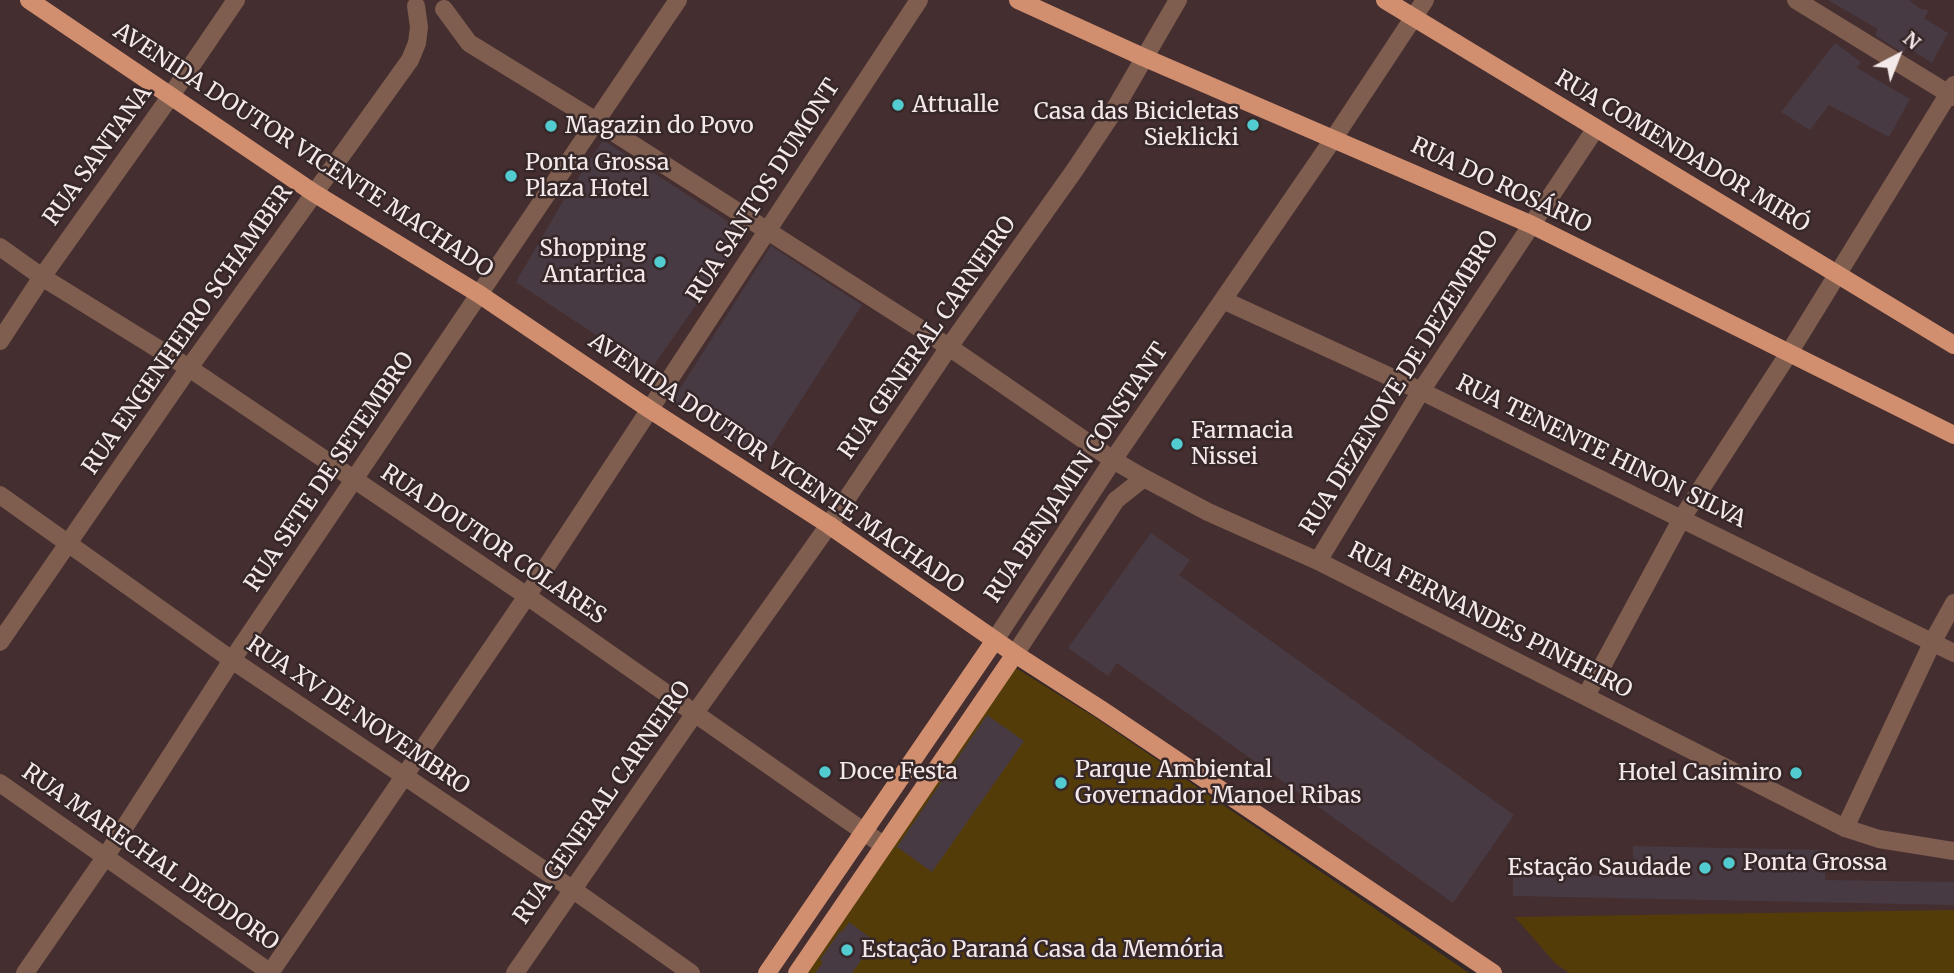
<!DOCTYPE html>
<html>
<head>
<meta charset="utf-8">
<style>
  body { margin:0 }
  #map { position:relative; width:1954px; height:973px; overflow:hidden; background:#362728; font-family:Merriweather,serif }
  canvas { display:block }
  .north { position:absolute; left:1863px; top:21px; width:70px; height:70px; -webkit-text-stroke:5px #362728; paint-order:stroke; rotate:42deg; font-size:19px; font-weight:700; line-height:28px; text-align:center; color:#f4e9ea }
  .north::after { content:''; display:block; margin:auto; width:24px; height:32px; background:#f4e9ea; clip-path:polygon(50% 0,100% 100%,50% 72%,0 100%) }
</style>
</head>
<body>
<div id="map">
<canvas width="1954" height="973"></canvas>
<div class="north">N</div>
</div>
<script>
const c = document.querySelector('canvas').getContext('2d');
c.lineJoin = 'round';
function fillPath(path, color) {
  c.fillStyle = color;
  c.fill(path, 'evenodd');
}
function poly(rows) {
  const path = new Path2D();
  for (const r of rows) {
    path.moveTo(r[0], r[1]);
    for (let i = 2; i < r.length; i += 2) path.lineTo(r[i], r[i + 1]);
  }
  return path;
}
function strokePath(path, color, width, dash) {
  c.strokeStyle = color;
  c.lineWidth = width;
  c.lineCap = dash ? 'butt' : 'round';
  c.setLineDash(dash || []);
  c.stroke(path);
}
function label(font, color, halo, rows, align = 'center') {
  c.font = font + ' Merriweather,serif';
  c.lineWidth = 5;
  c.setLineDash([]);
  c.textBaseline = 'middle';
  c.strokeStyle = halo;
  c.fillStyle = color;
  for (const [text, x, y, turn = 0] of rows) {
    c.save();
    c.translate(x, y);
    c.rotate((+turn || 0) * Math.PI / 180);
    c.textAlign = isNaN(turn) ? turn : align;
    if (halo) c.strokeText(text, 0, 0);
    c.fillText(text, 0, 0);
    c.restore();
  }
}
const built = poly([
  [0,0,1954,0,1954,973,1486,973,1014,661,801,973,0,973]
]);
const green = poly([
  [1016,668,1096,718,1469,973,807,973,884,848],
  [1954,910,1954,973,1569,973,1555,963,1515,917]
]);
const building = poly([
  [1828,0,1909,0,1920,9,1929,10,1924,18,1948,33,1932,63,1907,47,1903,53,1875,35,1878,29],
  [1835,43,1861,62,1857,68,1910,99,1889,137,1829,105,1810,130,1781,112],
  [603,140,746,233,650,371,516,282,563,201],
  [771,246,862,305,762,461,672,401],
  [1151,533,1190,560,1179,575,1514,815,1453,903,1117,663,1108,676,1068,648],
  [987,715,1024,741,932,872,897,847],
  [1633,846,1825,850,1825,880,1954,882,1954,905,1513,896,1513,874,1633,876],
  [849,922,875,941,852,973,815,973,823,962,820,960,840,931,842,932]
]);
const minor = poly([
  [1796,0,1954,97],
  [444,9,469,43,596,121,949,347,1113,460,1144,478,1208,512,1318,561,1845,828,1879,839,1954,851],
  [0,247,42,277,189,368,527,596,883,845],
  [1223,300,1421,391,1954,653],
  [0,341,42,277,170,97,236,0],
  [0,495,232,660,572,889,691,973],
  [1318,561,1421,391,1596,128],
  [995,640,1113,460,1334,138,1425,0],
  [0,642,189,368,410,60,417,43,419,27,416,6],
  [1015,654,1116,500,1144,478],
  [1586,696,1682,518,1789,353,1954,85],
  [0,783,271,973],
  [1845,828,1933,641,1954,603],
  [25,973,106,856,232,660,678,0],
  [270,973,527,596,919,0],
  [515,973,695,713,829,525,949,347,1074,171,1110,117,1178,0]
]);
const major = poly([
  [29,0,314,193,479,294,649,409,829,525,1015,654,1102,710,1493,973],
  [1018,0,1143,57,1530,224,1954,435],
  [1385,0,1954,345],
  [767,973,995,640],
  [797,973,1015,654]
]);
const markers = [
  [898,105,7,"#52ccd0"],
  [1253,125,7,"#52ccd0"],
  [551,126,7,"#52ccd0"],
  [511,176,7,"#52ccd0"],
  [660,262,7,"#52ccd0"],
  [1177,444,7,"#52ccd0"],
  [825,772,7,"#52ccd0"],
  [1796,773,7,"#52ccd0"],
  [1061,783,7,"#52ccd0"],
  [1729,863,7,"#52ccd0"],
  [1705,868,7,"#52ccd0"],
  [847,950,7,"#52ccd0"]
];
const poiNames = [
  ["Attualle",912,105],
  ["Casa das Bicicletas",1239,112,"right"],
  ["Sieklicki",1239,138,"right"],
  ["Magazin do Povo",565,126],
  ["Ponta Grossa",525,163],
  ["Plaza Hotel",525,189],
  ["Shopping",646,249,"right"],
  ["Antartica",646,275,"right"],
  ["Farmacia",1191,431],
  ["Nissei",1191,457],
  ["Parque Ambiental",1075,770],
  ["Governador Manoel Ribas",1075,796],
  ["Doce Festa",839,772],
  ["Hotel Casimiro",1782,773,"right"],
  ["Ponta Grossa",1743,863],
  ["Estação Saudade",1691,868,"right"],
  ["Estação Paraná Casa da Memória",861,950]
];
const streetNames = [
  ["AVENIDA DOUTOR VICENTE MACHADO",303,151,33],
  ["RUA COMENDADOR MIRÓ",1682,152,31],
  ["RUA SANTANA",98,156,-54],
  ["RUA DO ROSÁRIO",1501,186,25],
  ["RUA SANTOS DUMONT",764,191,-57],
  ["RUA ENGENHEIRO SCHAMBER",188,330,-55],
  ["RUA GENERAL CARNEIRO",928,338,-55],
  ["RUA DEZENOVE DE DEZEMBRO",1400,383,-58],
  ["RUA TENENTE HINON SILVA",1601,452,26],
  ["AVENIDA DOUTOR VICENTE MACHADO",776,464,34],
  ["RUA SETE DE SETEMBRO",330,472,-56],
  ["RUA BENJAMIN CONSTANT",1077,473,-56],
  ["RUA DOUTOR COLARES",493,545,34],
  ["RUA FERNANDES PINHEIRO",1490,621,27],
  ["RUA XV DE NOVEMBRO",358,716,34],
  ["RUA GENERAL CARNEIRO",603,803,-55],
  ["RUA MARECHAL DEODORO",150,858,35]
];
fillPath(built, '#442e30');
fillPath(green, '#543c09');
fillPath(building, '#473a43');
strokePath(minor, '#7f5e4f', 18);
strokePath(major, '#d18f6f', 18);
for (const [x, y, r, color] of markers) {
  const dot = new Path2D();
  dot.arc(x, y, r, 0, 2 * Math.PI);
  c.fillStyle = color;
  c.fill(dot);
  strokePath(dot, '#362728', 2.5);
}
label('23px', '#f4e9ea', '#362728', poiNames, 'left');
label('23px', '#f4e9ea', '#362728', streetNames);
</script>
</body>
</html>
